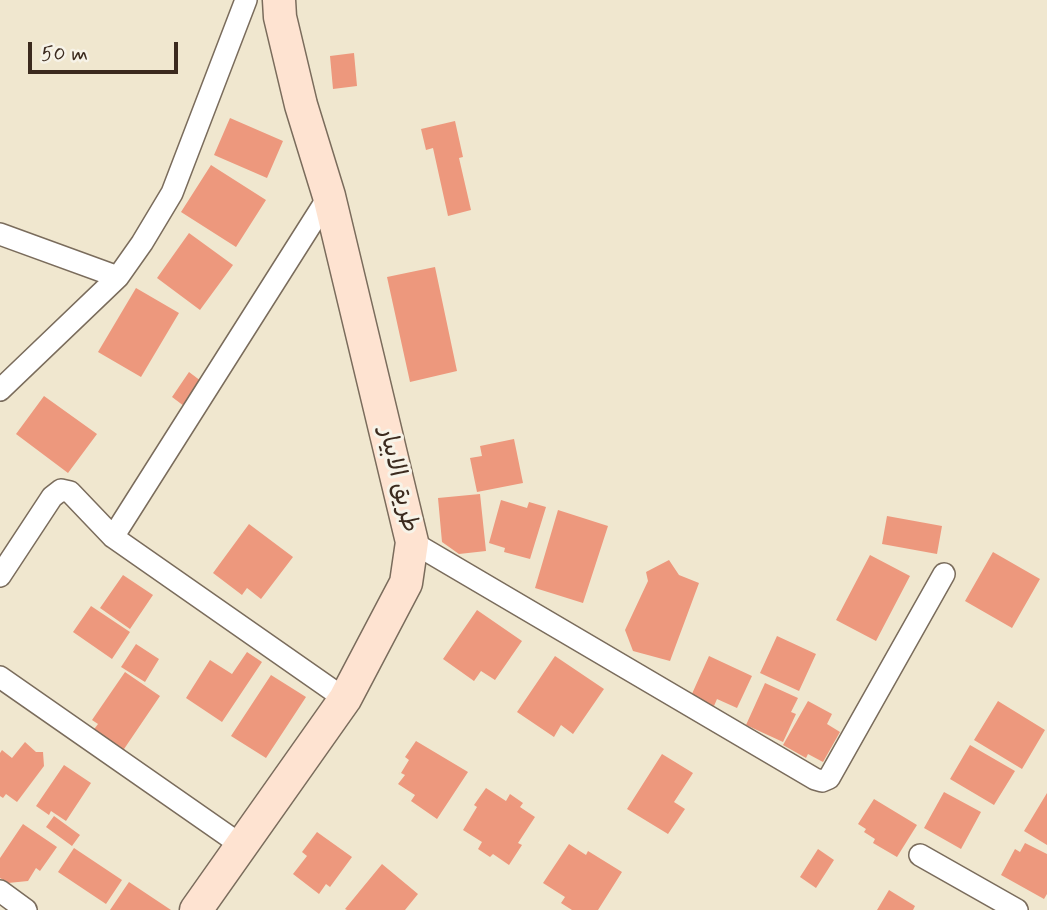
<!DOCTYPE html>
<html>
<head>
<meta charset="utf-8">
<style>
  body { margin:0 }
  #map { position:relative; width:1047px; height:910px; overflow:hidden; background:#f0e7cf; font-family:Mynerve,sans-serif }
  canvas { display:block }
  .scale { position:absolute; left:28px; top:42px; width:150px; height:32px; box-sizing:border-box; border:4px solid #3b2a1e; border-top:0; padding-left:9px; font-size:21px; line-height:24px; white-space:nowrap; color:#3b2a1e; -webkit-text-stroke:5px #f7f3e8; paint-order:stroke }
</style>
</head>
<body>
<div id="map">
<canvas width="1047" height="910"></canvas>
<div class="scale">50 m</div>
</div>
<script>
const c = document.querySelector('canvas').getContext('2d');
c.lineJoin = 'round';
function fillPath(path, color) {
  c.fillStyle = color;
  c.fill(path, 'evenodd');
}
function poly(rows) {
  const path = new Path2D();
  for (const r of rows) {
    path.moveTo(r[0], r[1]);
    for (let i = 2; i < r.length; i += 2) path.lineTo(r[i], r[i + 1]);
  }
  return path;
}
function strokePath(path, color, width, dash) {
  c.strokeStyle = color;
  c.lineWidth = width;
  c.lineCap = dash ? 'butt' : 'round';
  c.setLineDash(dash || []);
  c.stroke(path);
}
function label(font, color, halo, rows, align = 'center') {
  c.font = font + ' Mynerve,"Playpen Sans Arabic",sans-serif';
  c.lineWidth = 6;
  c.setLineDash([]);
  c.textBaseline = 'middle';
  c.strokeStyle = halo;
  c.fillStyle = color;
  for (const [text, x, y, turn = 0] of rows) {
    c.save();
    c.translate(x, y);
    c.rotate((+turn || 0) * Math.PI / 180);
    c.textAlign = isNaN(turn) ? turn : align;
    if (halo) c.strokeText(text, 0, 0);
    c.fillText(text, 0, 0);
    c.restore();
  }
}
const building = poly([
  [354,53,357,86,333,89,330,56],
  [230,118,283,141,267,178,214,155],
  [455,121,463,157,459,158,471,210,448,216,433,148,426,150,421,129],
  [211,165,266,200,236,247,181,212],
  [189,233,233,265,200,310,157,278],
  [435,267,457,371,410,382,387,277],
  [136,288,179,313,141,377,98,352],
  [189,372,201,381,184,406,172,397],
  [44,396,97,434,68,473,16,434],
  [514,439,523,483,477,492,470,458,482,456,480,446],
  [480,494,486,551,459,554,442,542,438,498],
  [501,500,527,508,529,502,546,507,530,559,504,552,505,548,489,543],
  [558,510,608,526,583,603,535,588],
  [887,516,942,526,937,554,882,544],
  [249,524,293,557,261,599,247,588,242,595,213,573],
  [993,552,1040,579,1012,628,965,601],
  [870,555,910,576,876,641,836,620],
  [669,560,679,575,699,583,670,661,633,651,625,630,648,581,646,572],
  [123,575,153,595,130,629,100,608],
  [91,606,130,632,112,659,73,632],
  [477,610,522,641,495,680,481,671,474,681,443,659],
  [777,636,816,654,799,691,760,673],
  [136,644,159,659,145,682,121,667],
  [247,652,262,662,222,722,186,698,210,660,232,674],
  [555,656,604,689,573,734,561,725,554,737,517,712],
  [709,656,752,676,737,708,717,699,714,706,691,696],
  [125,672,160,696,122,752,92,732,98,724,92,720],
  [271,675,306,697,266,758,231,736],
  [765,683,798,698,791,712,796,714,783,742,746,725],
  [808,701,832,714,827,724,840,732,823,762,808,754,806,758,783,745],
  [998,701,1045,730,1022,769,974,740],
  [416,741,468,772,437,819,411,801,415,795,398,784,405,775,401,773,409,760,405,757],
  [25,742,36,752,43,752,44,766,17,802,6,794,3,798,0,796,0,753,2,750,12,758],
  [970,745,1015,771,994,805,950,779],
  [662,754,693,773,674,802,685,809,668,834,627,809],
  [64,765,91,783,66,821,51,811,49,815,36,806],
  [486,788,506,801,510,794,523,803,520,807,535,817,518,843,522,845,509,865,493,854,490,857,478,849,482,842,463,830,477,807,474,805],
  [944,792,981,812,961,849,924,828],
  [1047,793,1047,845,1024,831],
  [874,799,917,825,897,857,873,843,875,839,864,832,866,829,858,824],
  [54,816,80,835,72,846,46,827],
  [23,824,57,847,40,871,36,868,28,881,8,883,0,878,0,858],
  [317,832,352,857,330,887,326,884,319,894,293,874,307,856,302,852],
  [1025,843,1047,854,1047,894,1044,899,1001,875,1015,849,1020,852],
  [569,844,586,855,588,851,622,872,598,910,572,910,561,903,565,897,543,883],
  [74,848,122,880,106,904,58,872],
  [818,849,834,860,816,888,800,877],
  [382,864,418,894,405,910,347,910,345,909],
  [129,882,171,910,110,910],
  [889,890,915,906,913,910,877,910]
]);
const street = poly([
  [0,234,118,277],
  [0,390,118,277,142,243,172,193,246,0],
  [113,537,329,196],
  [412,542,815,779,822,781,829,778,944,574],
  [0,576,52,497,61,490,70,492,113,537,345,699],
  [0,677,241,845],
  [920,855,1017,910],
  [0,891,26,910]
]);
const secondary = poly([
  [196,910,345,699,406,583,412,542,329,196,301,105,280,17,279,0]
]);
const streetNames = [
  ["طريق الابيار",397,480,77]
];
fillPath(building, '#ed987d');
strokePath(street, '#7a6c5c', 24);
strokePath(secondary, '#7a6c5c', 35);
strokePath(street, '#fff', 21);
strokePath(secondary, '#fee3d1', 32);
label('24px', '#3b2a1e', '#f7f3e8', streetNames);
</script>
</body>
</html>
